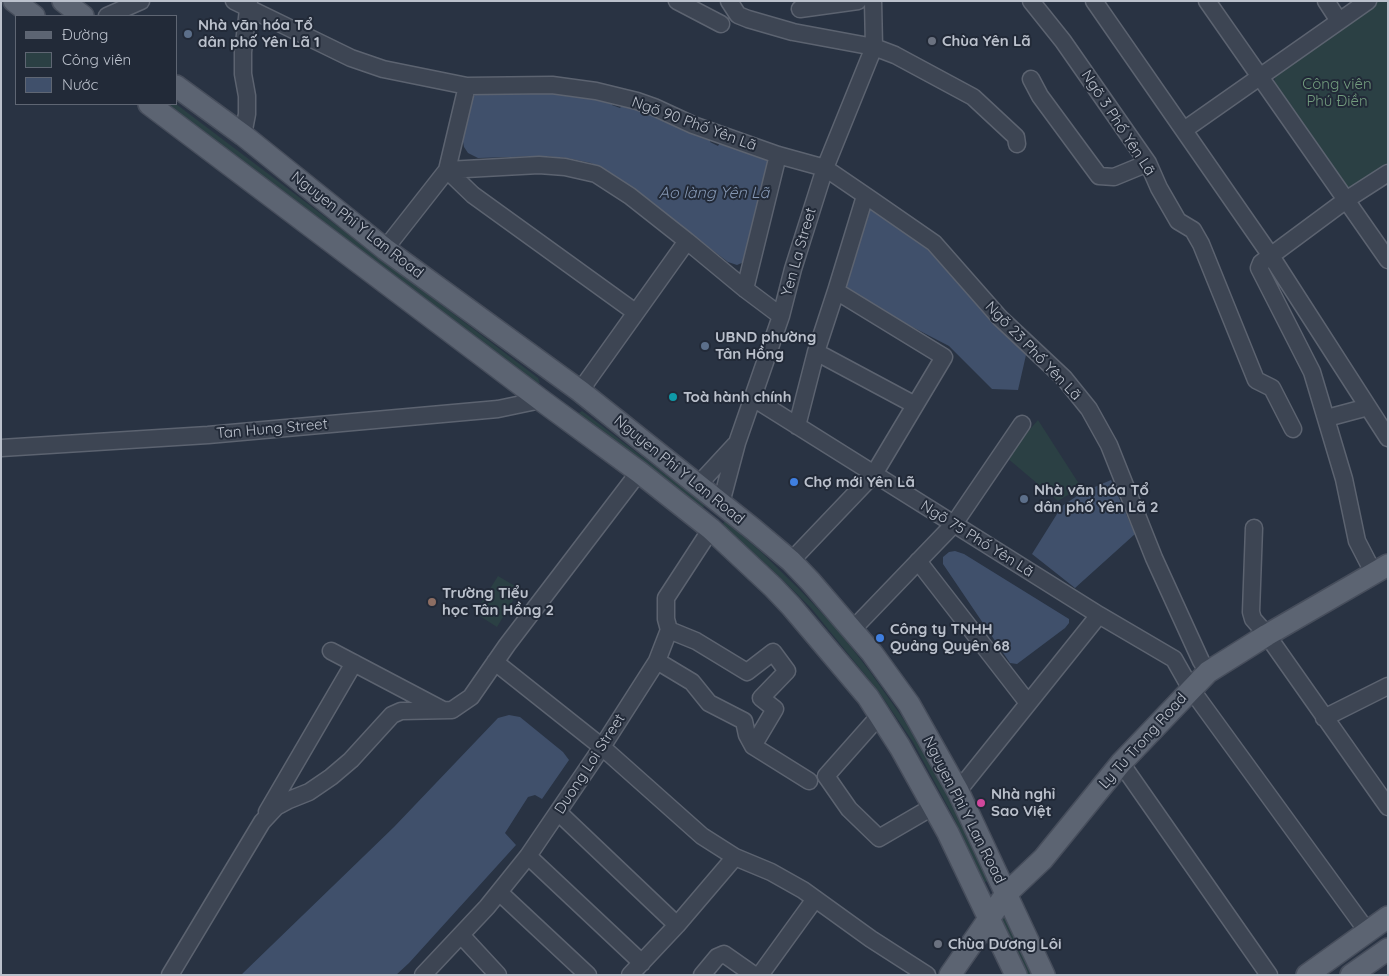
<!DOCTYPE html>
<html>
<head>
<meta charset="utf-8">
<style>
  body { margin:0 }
  #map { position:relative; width:1389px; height:976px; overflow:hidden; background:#293343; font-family:Quicksand,sans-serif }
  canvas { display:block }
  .frame { position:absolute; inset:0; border:2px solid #bbc1cc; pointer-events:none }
  .legend { position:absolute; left:15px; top:15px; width:162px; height:90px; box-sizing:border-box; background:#222a38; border:1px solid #5f6673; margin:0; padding:6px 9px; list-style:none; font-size:15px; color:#bbc1cc }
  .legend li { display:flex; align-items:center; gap:10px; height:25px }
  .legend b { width:25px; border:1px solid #5f6673 }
</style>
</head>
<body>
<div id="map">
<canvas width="1389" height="976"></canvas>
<div class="frame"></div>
<ul class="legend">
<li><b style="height:6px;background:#5c6472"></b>Đường</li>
<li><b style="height:14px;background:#2b4044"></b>Công viên</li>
<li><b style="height:14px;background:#40506b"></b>Nước</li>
</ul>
</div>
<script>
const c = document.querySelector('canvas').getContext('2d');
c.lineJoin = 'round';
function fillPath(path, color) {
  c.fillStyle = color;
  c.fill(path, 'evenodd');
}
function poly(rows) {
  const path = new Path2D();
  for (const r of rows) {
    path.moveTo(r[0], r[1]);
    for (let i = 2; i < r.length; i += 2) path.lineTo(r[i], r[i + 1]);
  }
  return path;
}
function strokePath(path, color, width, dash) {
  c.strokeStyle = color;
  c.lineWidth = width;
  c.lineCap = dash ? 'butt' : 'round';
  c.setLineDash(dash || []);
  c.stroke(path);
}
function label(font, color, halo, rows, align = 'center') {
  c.font = font + ' Quicksand,sans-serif';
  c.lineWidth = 4;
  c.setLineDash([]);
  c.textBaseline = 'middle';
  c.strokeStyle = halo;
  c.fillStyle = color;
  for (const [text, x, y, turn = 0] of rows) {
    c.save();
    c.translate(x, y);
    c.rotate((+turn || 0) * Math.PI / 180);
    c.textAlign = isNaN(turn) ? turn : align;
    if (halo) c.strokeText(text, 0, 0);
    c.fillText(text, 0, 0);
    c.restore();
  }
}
const green = poly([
  [1378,1,1388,1,1388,168,1349,194,1273,87,1276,74],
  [166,104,176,104,538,378,540,383,537,384],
  [582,411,703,503,704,507,701,508,579,415,579,413],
  [1038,420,1081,487,1058,501,1006,457],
  [724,522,727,522,761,552,799,589,837,629,871,673,904,720,932,766,988,875,989,881,984,882,953,816,913,742,879,692,811,608,781,578,725,527,723,524],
  [498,576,520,589,497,627,475,613],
  [1002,910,1034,975,1028,975,999,914]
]);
const water = poly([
  [532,91,613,100,612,105,620,108,623,104,712,137,710,142,718,146,721,141,767,159,768,166,744,262,737,265,728,262,618,178,591,163,567,158,543,156,478,158,468,153,464,147,462,136,470,97,478,94],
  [866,207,921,234,1026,355,1018,390,992,389,949,346,843,291],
  [1111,480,1135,534,1075,588,1032,554,1062,506,1083,492],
  [955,551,964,554,1069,619,1069,623,1065,628,1017,664,1010,663,943,564,943,557,949,552],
  [509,715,520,717,563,752,569,760,542,799,535,795,528,797,505,833,516,845,409,963,396,975,241,975,394,827,498,718]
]);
const minor = poly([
  [234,1,351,58,383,69,467,86,552,85,596,91,637,101,654,107,693,125,778,155,825,168,869,198,934,243,1000,318,1064,378,1089,409,1109,445,1154,558,1201,661,1208,672],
  [677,1,721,24],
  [729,1,738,15,748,19,793,32,874,47,895,55,973,97,1016,137,1017,144],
  [1031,1,1063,41,1148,163,1159,188,1178,221,1193,230,1201,244,1256,380,1272,388,1293,429],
  [1094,1,1271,256,1388,438],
  [1207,1,1388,260],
  [1326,1,1339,21],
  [800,9,858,1],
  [107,16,141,1],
  [1031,79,1040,96,1099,176,1114,177,1148,163],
  [1184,130,1368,1],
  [243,135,247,114,247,96,243,74,243,52,249,1],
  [447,170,539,165,565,167,596,174,630,196,687,241],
  [447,170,473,195,635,312],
  [385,249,447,170,467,86],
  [745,289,778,155],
  [816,352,915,405],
  [580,391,687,241,745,289,781,316],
  [753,398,1099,615,1174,659,1191,689,1367,931],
  [1327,418,1368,407],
  [797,426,816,352,836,291],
  [1,448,208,435,498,409,541,400],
  [698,485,735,445],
  [721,503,737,443,781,316,793,269,825,168,874,47,873,1],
  [1254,528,1251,612,1253,619,1267,635,1388,807],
  [791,561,874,474,944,357,836,291,865,196],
  [918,561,1028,703],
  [1374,574,1357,541,1344,479,1312,372,1259,268,1261,263,1346,200,1388,173],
  [853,629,954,524,1022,424],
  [669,630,696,641,747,672,773,652,787,671,761,698,775,709,753,746],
  [331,651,443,710],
  [657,661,692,682,709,703,744,721,747,735,753,746,809,781],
  [495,662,602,747,702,836,735,857,771,872,803,890,871,939,927,975],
  [880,715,826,776,849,809,879,838,934,806],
  [1324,718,1388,686],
  [1121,763,1269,975],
  [958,791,1099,615],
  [267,812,354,663],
  [558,812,677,925],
  [528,856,642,963],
  [499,892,588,975],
  [461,935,498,975],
  [170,975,262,822,276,807,289,800,309,792,331,777,351,760,392,715,401,711,452,710,471,697,507,645,639,472],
  [423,975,487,907,528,856,602,747,657,661,669,630,666,619,666,598,711,529],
  [630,975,677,925,735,857],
  [702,975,717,957,724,954,754,975],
  [760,975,815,899]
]);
const major = poly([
  [14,1,34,16],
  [63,1,83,16],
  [176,86,243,135,385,249,580,391,753,529,791,561,811,582,872,653,909,704,958,791,1044,975],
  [149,104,541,400,639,472,711,529,773,587,791,606,868,697,900,747,948,833,1016,975],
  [950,975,1006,894,1043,859,1121,763,1208,672,1267,635,1388,565],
  [1307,975,1388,917],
  [1351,975,1388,949]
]);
const markers = [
  [188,34,5,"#5c6f8a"],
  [932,41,5,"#6b7280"],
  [705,346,5,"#5c6f8a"],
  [673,397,5,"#0f9aa8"],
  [794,482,5,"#3f7fe0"],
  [1024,499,5,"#5c6f8a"],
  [432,602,5,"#8d6e63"],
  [880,638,5,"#3f7fe0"],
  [981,803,5,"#d1479c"],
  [938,944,5,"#6b7280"]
];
const poiNames = [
  ["Nhà văn hóa Tổ",198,25],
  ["dân phố Yên Lã 1",198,42],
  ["Chùa Yên Lã",942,41],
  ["UBND phường",715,337],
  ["Tân Hồng",715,354],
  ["Toà hành chính",683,397],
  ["Chợ mới Yên Lã",804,482],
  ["Nhà văn hóa Tổ",1034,490],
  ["dân phố Yên Lã 2",1034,507],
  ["Trường Tiểu",442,593],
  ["học Tân Hồng 2",442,610],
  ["Công ty TNHH",890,629],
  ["Quảng Quyên 68",890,646],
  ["Nhà nghỉ",991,794],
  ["Sao Việt",991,811],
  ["Chùa Dương Lôi",948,944]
];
const parkNames = [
  ["Công viên",1337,84],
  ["Phú Điền",1337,101]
];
const streetNames = [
  ["Ngõ 3 Phố Yên Lã",1118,123,57],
  ["Ngõ 90 Phố Yên Lã",694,124,20],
  ["Nguyen Phi Y Lan Road",357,225,38],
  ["Yen La Street",799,252,-74],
  ["Ngõ 23 Phố Yên Lã",1033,351,46],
  ["Tan Hung Street",272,429,-5],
  ["Nguyen Phi Y Lan Road",679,470,39],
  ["Ngõ 75 Phố Yên Lã",977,539,32],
  ["Ly Tu Trong Road",1143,741,-48],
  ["Duong Loi Street",590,764,-57],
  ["Nguyen Phi Y Lan Road",964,810,63]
];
const waterNames = [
  ["Ao làng Yên Lã",714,193]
];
fillPath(green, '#2b4044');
fillPath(water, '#40506b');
strokePath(minor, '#5c6370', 19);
strokePath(major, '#474e5c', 24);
strokePath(minor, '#3d4553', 16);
strokePath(major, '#5c6472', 21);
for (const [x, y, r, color] of markers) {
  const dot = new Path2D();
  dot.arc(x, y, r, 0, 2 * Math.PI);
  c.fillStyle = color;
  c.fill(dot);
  strokePath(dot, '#222a38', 2);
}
label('bold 15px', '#bbc1cc', '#222a38', poiNames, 'left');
label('15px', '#739c7e', '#222a38', parkNames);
label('15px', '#bbc1cc', '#222a38', streetNames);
label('italic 16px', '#8496b2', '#222a38', waterNames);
</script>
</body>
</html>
